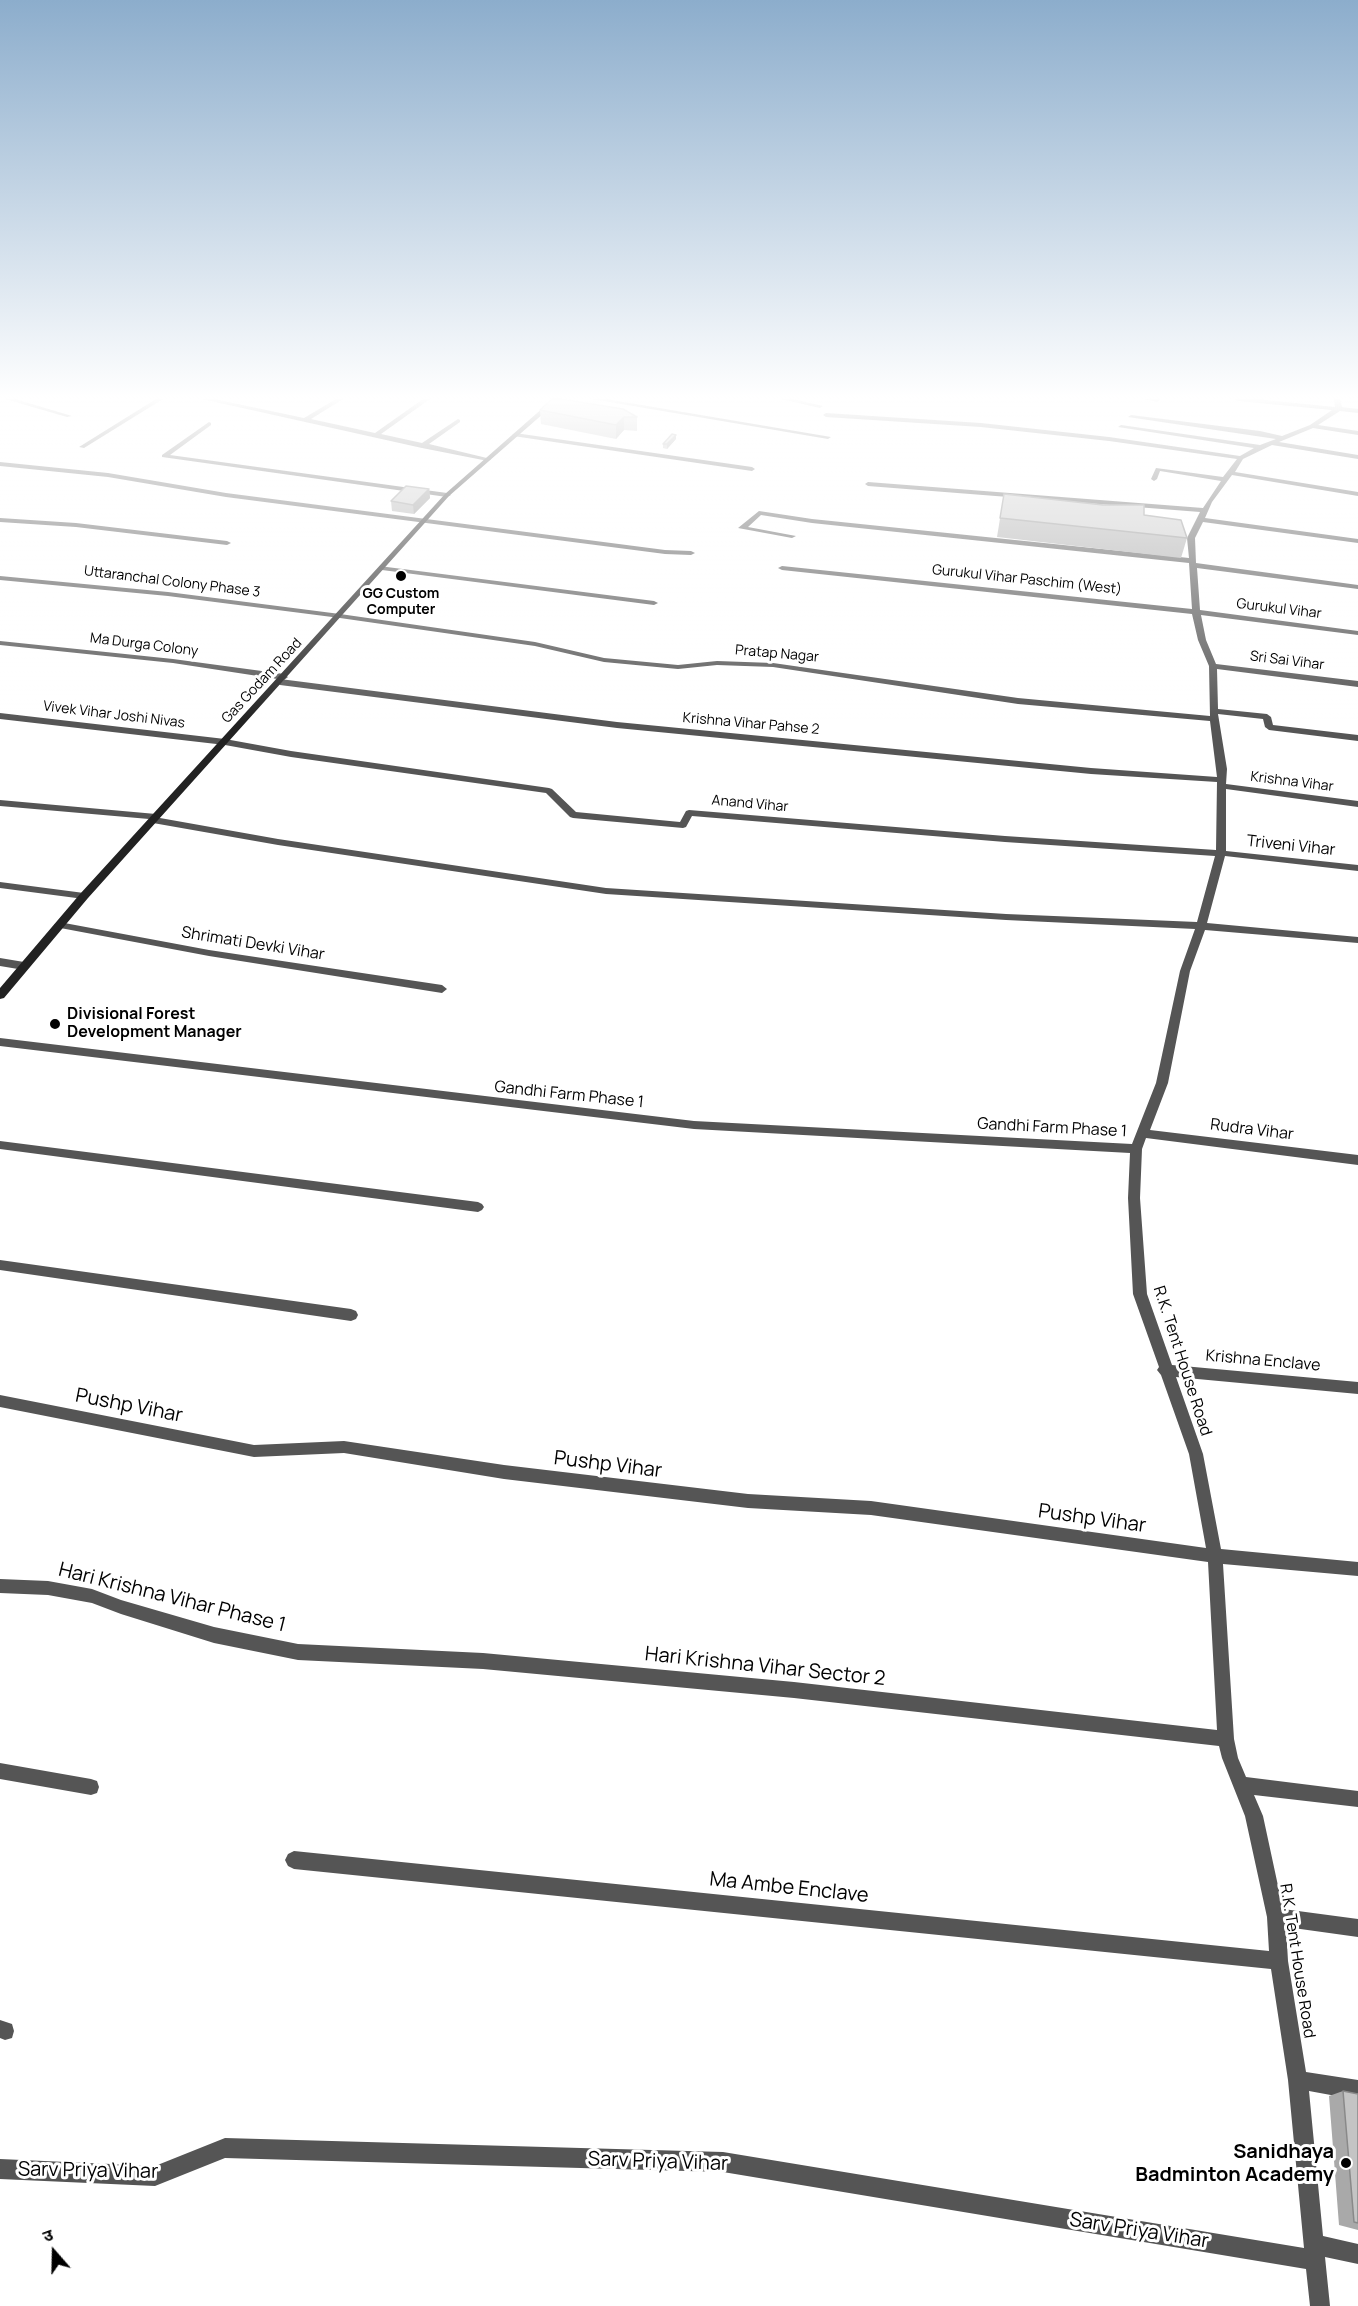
<!DOCTYPE html>
<html>
<head>
<meta charset="utf-8">
<style>
  body { margin:0 }
  #map { position:relative; width:1358px; height:2306px; overflow:hidden; background:#fff; font-family:Manrope,"Noto Sans Devanagari",sans-serif }
  canvas { display:block }
  .north { position:absolute; left:24px; top:2222px; width:60px; height:60px; -webkit-text-stroke:4px #fff; paint-order:stroke; rotate:340deg; font-size:16px; font-weight:700; line-height:24px; text-align:center; color:#000 }
  .north::after { content:''; display:block; margin:auto; width:21px; height:27px; background:#000; clip-path:polygon(50% 0,100% 100%,50% 72%,0 100%) }
</style>
</head>
<body>
<div id="map">
<canvas width="1358" height="2306"></canvas>
<div class="north">उ</div>
</div>
<script>
const c = document.querySelector('canvas').getContext('2d');
c.lineJoin = 'round';
function poly(rows) {
  const path = new Path2D();
  for (const r of rows) {
    path.moveTo(r[0], r[1]);
    for (let i = 2; i < r.length; i += 2) path.lineTo(r[i], r[i + 1]);
  }
  return path;
}
function fillPath(path, color) {
  c.fillStyle = color;
  c.fill(path, 'evenodd');
}
function strokePath(path, color, width, dash) {
  c.strokeStyle = color;
  c.lineWidth = width;
  c.lineCap = dash ? 'butt' : 'round';
  c.setLineDash(dash || []);
  c.stroke(path);
}
function label(font, color, halo, rows, align = 'center') {
  c.font = font + ' Manrope,sans-serif';
  c.lineWidth = 6;
  c.setLineDash([]);
  c.textBaseline = 'middle';
  c.strokeStyle = halo;
  c.fillStyle = color;
  for (const [text, x, y, turn = 0] of rows) {
    c.save();
    c.translate(x, y);
    c.rotate((+turn || 0) * Math.PI / 180);
    c.textAlign = isNaN(turn) ? turn : align;
    if (halo) c.strokeText(text, 0, 0);
    c.fillText(text, 0, 0);
    c.restore();
  }
}
const minor = poly([
  [5,399,15,399,72,416,67,417,5,399],
  [156,399,163,399,84,448,79,447,156,399],
  [202,399,214,399,304,418,336,399,343,399,311,419,375,433,423,399,430,399,381,434,422,443,458,419,460,420,460,422,429,444,491,459,488,461,422,448,202,399],
  [592,399,606,399,831,437,828,439,592,399],
  [781,399,793,399,823,406,820,408,781,399],
  [1144,399,1159,399,1160,400,1157,402,1144,399],
  [1235,399,1256,399,1335,407,1334,399,1340,399,1342,407,1358,409,1358,413,1340,411,1318,425,1358,431,1358,435,1313,428,1279,442,1358,455,1358,459,1272,445,1243,459,1235,472,1358,492,1358,496,1232,475,1212,502,1205,518,1358,539,1358,543,1203,522,1195,538,1196,563,1358,585,1358,589,1197,568,1200,610,1358,631,1358,635,1201,615,1206,640,1216,664,1358,681,1358,687,1217,669,1218,709,1267,714,1271,717,1273,725,1358,735,1358,741,1269,730,1265,727,1263,719,1218,714,1227,769,1226,784,1358,801,1358,807,1226,789,1226,851,1358,865,1358,871,1225,856,1207,923,1358,937,1358,943,1205,930,1190,971,1168,1083,1150,1130,1358,1155,1358,1165,1146,1138,1142,1149,1140,1198,1147,1294,1172,1365,1358,1382,1358,1394,1176,1377,1203,1454,1221,1549,1358,1562,1358,1576,1223,1564,1234,1739,1238,1758,1246,1777,1358,1791,1358,1807,1254,1795,1263,1816,1283,1909,1358,1919,1358,1937,1286,1927,1288,1961,1306,2072,1358,2080,1358,2100,1309,2091,1323,2236,1358,2244,1358,2264,1325,2257,1330,2306,1310,2306,1306,2269,723,2172,225,2158,155,2186,0,2179,0,2159,155,2166,225,2138,723,2152,1304,2248,1288,2080,1271,1969,294,1869,288,1866,285,1860,288,1854,294,1851,1269,1951,1267,1917,1245,1816,1222,1758,1219,1746,794,1698,483,1669,298,1660,214,1643,121,1614,92,1603,48,1595,0,1593,0,1579,48,1581,92,1589,121,1600,214,1627,298,1644,483,1653,794,1682,1217,1730,1208,1562,871,1515,748,1508,504,1479,344,1453,254,1457,0,1407,0,1395,254,1445,344,1441,504,1465,748,1494,871,1501,1206,1548,1189,1454,1161,1375,1157,1370,1159,1367,1133,1294,1128,1198,1130,1153,694,1129,0,1046,0,1038,694,1121,1132,1144,1156,1083,1180,971,1195,929,1006,920,606,894,278,845,153,823,150,822,149,819,0,806,0,800,156,814,159,815,160,818,278,839,606,888,1006,914,1197,922,1215,856,1005,842,692,816,686,827,683,828,573,818,570,817,546,793,291,757,225,745,0,719,0,713,225,739,291,751,549,788,552,789,576,812,680,822,686,811,689,810,1005,836,1216,850,1217,782,1091,774,617,728,280,685,276,682,280,679,617,722,1091,768,1217,777,1210,721,1018,704,773,667,717,665,678,669,604,662,535,646,340,618,168,596,0,580,0,576,168,592,340,614,535,642,604,658,678,665,717,661,773,663,1018,698,1210,716,1209,666,1198,640,1192,614,782,570,778,568,782,566,1192,609,1189,563,812,523,761,515,748,527,796,536,792,538,738,528,759,511,812,519,1189,558,1187,538,1200,512,868,486,865,484,868,482,1203,508,1221,481,1160,471,1157,479,1154,481,1151,479,1156,468,1223,477,1237,459,1109,441,981,427,826,417,823,415,826,413,981,423,1109,437,1240,456,1254,448,1118,427,1121,425,1260,445,1276,439,1128,417,1131,415,1260,431,1282,436,1310,425,1332,410,1238,401,1235,399],
  [209,422,211,423,211,425,170,455,447,493,451,495,447,497,162,457,162,455,209,422],
  [515,433,752,467,755,469,752,471,513,436,512,435,515,433],
  [0,462,108,473,226,493,665,550,691,551,695,553,691,555,665,554,226,497,108,477,0,466,0,462],
  [0,518,76,523,227,541,231,543,227,545,76,527,0,522,0,518],
  [379,566,654,601,658,603,654,605,382,570,379,570,379,566],
  [0,641,173,659,284,674,288,677,284,680,173,663,0,645,0,641],
  [0,882,84,893,89,896,84,899,0,888,0,882],
  [59,922,209,950,442,985,447,989,442,993,209,956,55,927,54,925,59,922],
  [0,958,24,962,29,966,24,970,0,966,0,958],
  [0,1141,478,1202,482,1204,484,1207,482,1210,478,1212,0,1149,0,1141],
  [0,1260,351,1309,356,1311,358,1315,356,1319,351,1321,0,1270,0,1260],
  [0,1763,91,1779,97,1781,99,1787,97,1793,91,1795,0,1779,0,1763],
  [0,2020,12,2024,14,2031,12,2038,5,2040,0,2038,0,2020]
]);
const secondary = poly([
  [553,399,560,399,449,496,88,898,4,998,0,999,0,988,80,894,445,494,553,399]
]);
const wall = poly([
  [540,410,637,417,637,431,624,430,616,439,541,424],
  [676,439,667,449,663,448,663,444],
  [429,489,430,498,414,514,392,511,391,501],
  [1004,494,1144,515,1187,538,1181,558,997,537],
  [1343,2091,1358,2094,1358,2230,1339,2225,1329,2096]
]);
const shadedWall = poly([
  [624,417,624,430,616,439,616,425],
  [676,435,676,439,667,449,667,444],
  [429,489,430,498,414,514,413,505]
]);
const building = poly([
  [552,399,561,399,623,409,637,417,624,417,616,425,540,410,552,399],
  [672,434,676,435,667,444,663,444,672,434],
  [406,486,429,489,413,505,391,501,406,486],
  [1004,494,1103,505,1144,505,1144,515,1181,520,1187,538,1000,518,1004,494],
  [1343,2091,1358,2094,1358,2223,1354,2222,1343,2091]
]);
const markers = [
  [401,576,6,"#000"],
  [55,1024,6,"#000"],
  [1346,2163,6,"#000"]
];
const farStreetnames = [
  ["Gurukul Vihar Paschim (West)",1027,580,6],
  ["Uttaranchal Colony Phase 3",172,582,7],
  ["Gurukul Vihar",1279,609,7],
  ["Ma Durga Colony",144,645,7],
  ["Pratap Nagar",777,654,5],
  ["Sri Sai Vihar",1287,661,7],
  ["Gas Godam Road",262,681,-47],
  ["Vivek Vihar Joshi Nivas",114,715,7],
  ["Krishna Vihar Pahse 2",751,724,5],
  ["Krishna Vihar",1292,782,7],
  ["Anand Vihar",750,804,5]
];
const farPoinames = [
  ["GG Custom",401,594],
  ["Computer",401,610]
];
const streetNames = [
  ["Triveni Vihar",1291,846,6],
  ["Shrimati Devki Vihar",253,944,9],
  ["Gandhi Farm Phase 1",569,1095,6],
  ["Gandhi Farm Phase 1",1052,1128,3],
  ["Rudra Vihar",1252,1130,7],
  ["R.K. Tent House Road",1182,1361,72],
  ["Krishna Enclave",1263,1361,5],
  ["R.K. Tent House Road",1297,1961,81]
];
const poiNames = [
  ["Divisional Forest",67,1015],
  ["Development Manager",67,1033]
];
const nearStreetnames = [
  ["Pushp Vihar",129,1406,11],
  ["Pushp Vihar",608,1465,7],
  ["Pushp Vihar",1092,1519,8],
  ["Hari Krishna Vihar Phase 1",172,1598,14],
  ["Hari Krishna Vihar Sector 2",765,1667,6],
  ["Ma Ambe Enclave",789,1888,6],
  ["Sarv Priya Vihar",658,2162,2],
  ["Sarv Priya Vihar",88,2171,1],
  ["Sarv Priya Vihar",1139,2231,9]
];
const nearPoinames = [
  ["Sanidhaya",1334,2152],
  ["Badminton Academy",1334,2175]
];
fillPath(minor, '#555');
fillPath(secondary, '#222');
fillPath(wall, '#a9a9a9');
fillPath(shadedWall, '#898989');
fillPath(building, '#c4c4c4');
strokePath(building, '#898989', 1.5);
const sky = c.createLinearGradient(0, 0, 0, 722);
sky.addColorStop(0, '#8cadcc');
sky.addColorStop(0.55, '#fff');
sky.addColorStop(1, '#ffffff00');
c.fillStyle = sky;
c.fillRect(0, 0, 1358, 722);
for (const [x, y, r, color] of markers) {
  const dot = new Path2D();
  dot.arc(x, y, r, 0, 2 * Math.PI);
  c.fillStyle = color;
  c.fill(dot);
  strokePath(dot, '#fff', 2);
}
label('14px', '#000', '#fff', farStreetnames);
label('bold 14px', '#000', '#fff', farPoinames);
label('16px', '#000', '#fff', streetNames);
label('bold 16px', '#000', '#fff', poiNames, 'left');
label('20px', '#000', '#fff', nearStreetnames);
label('bold 20px', '#000', '#fff', nearPoinames, 'right');
</script>
</body>
</html>
